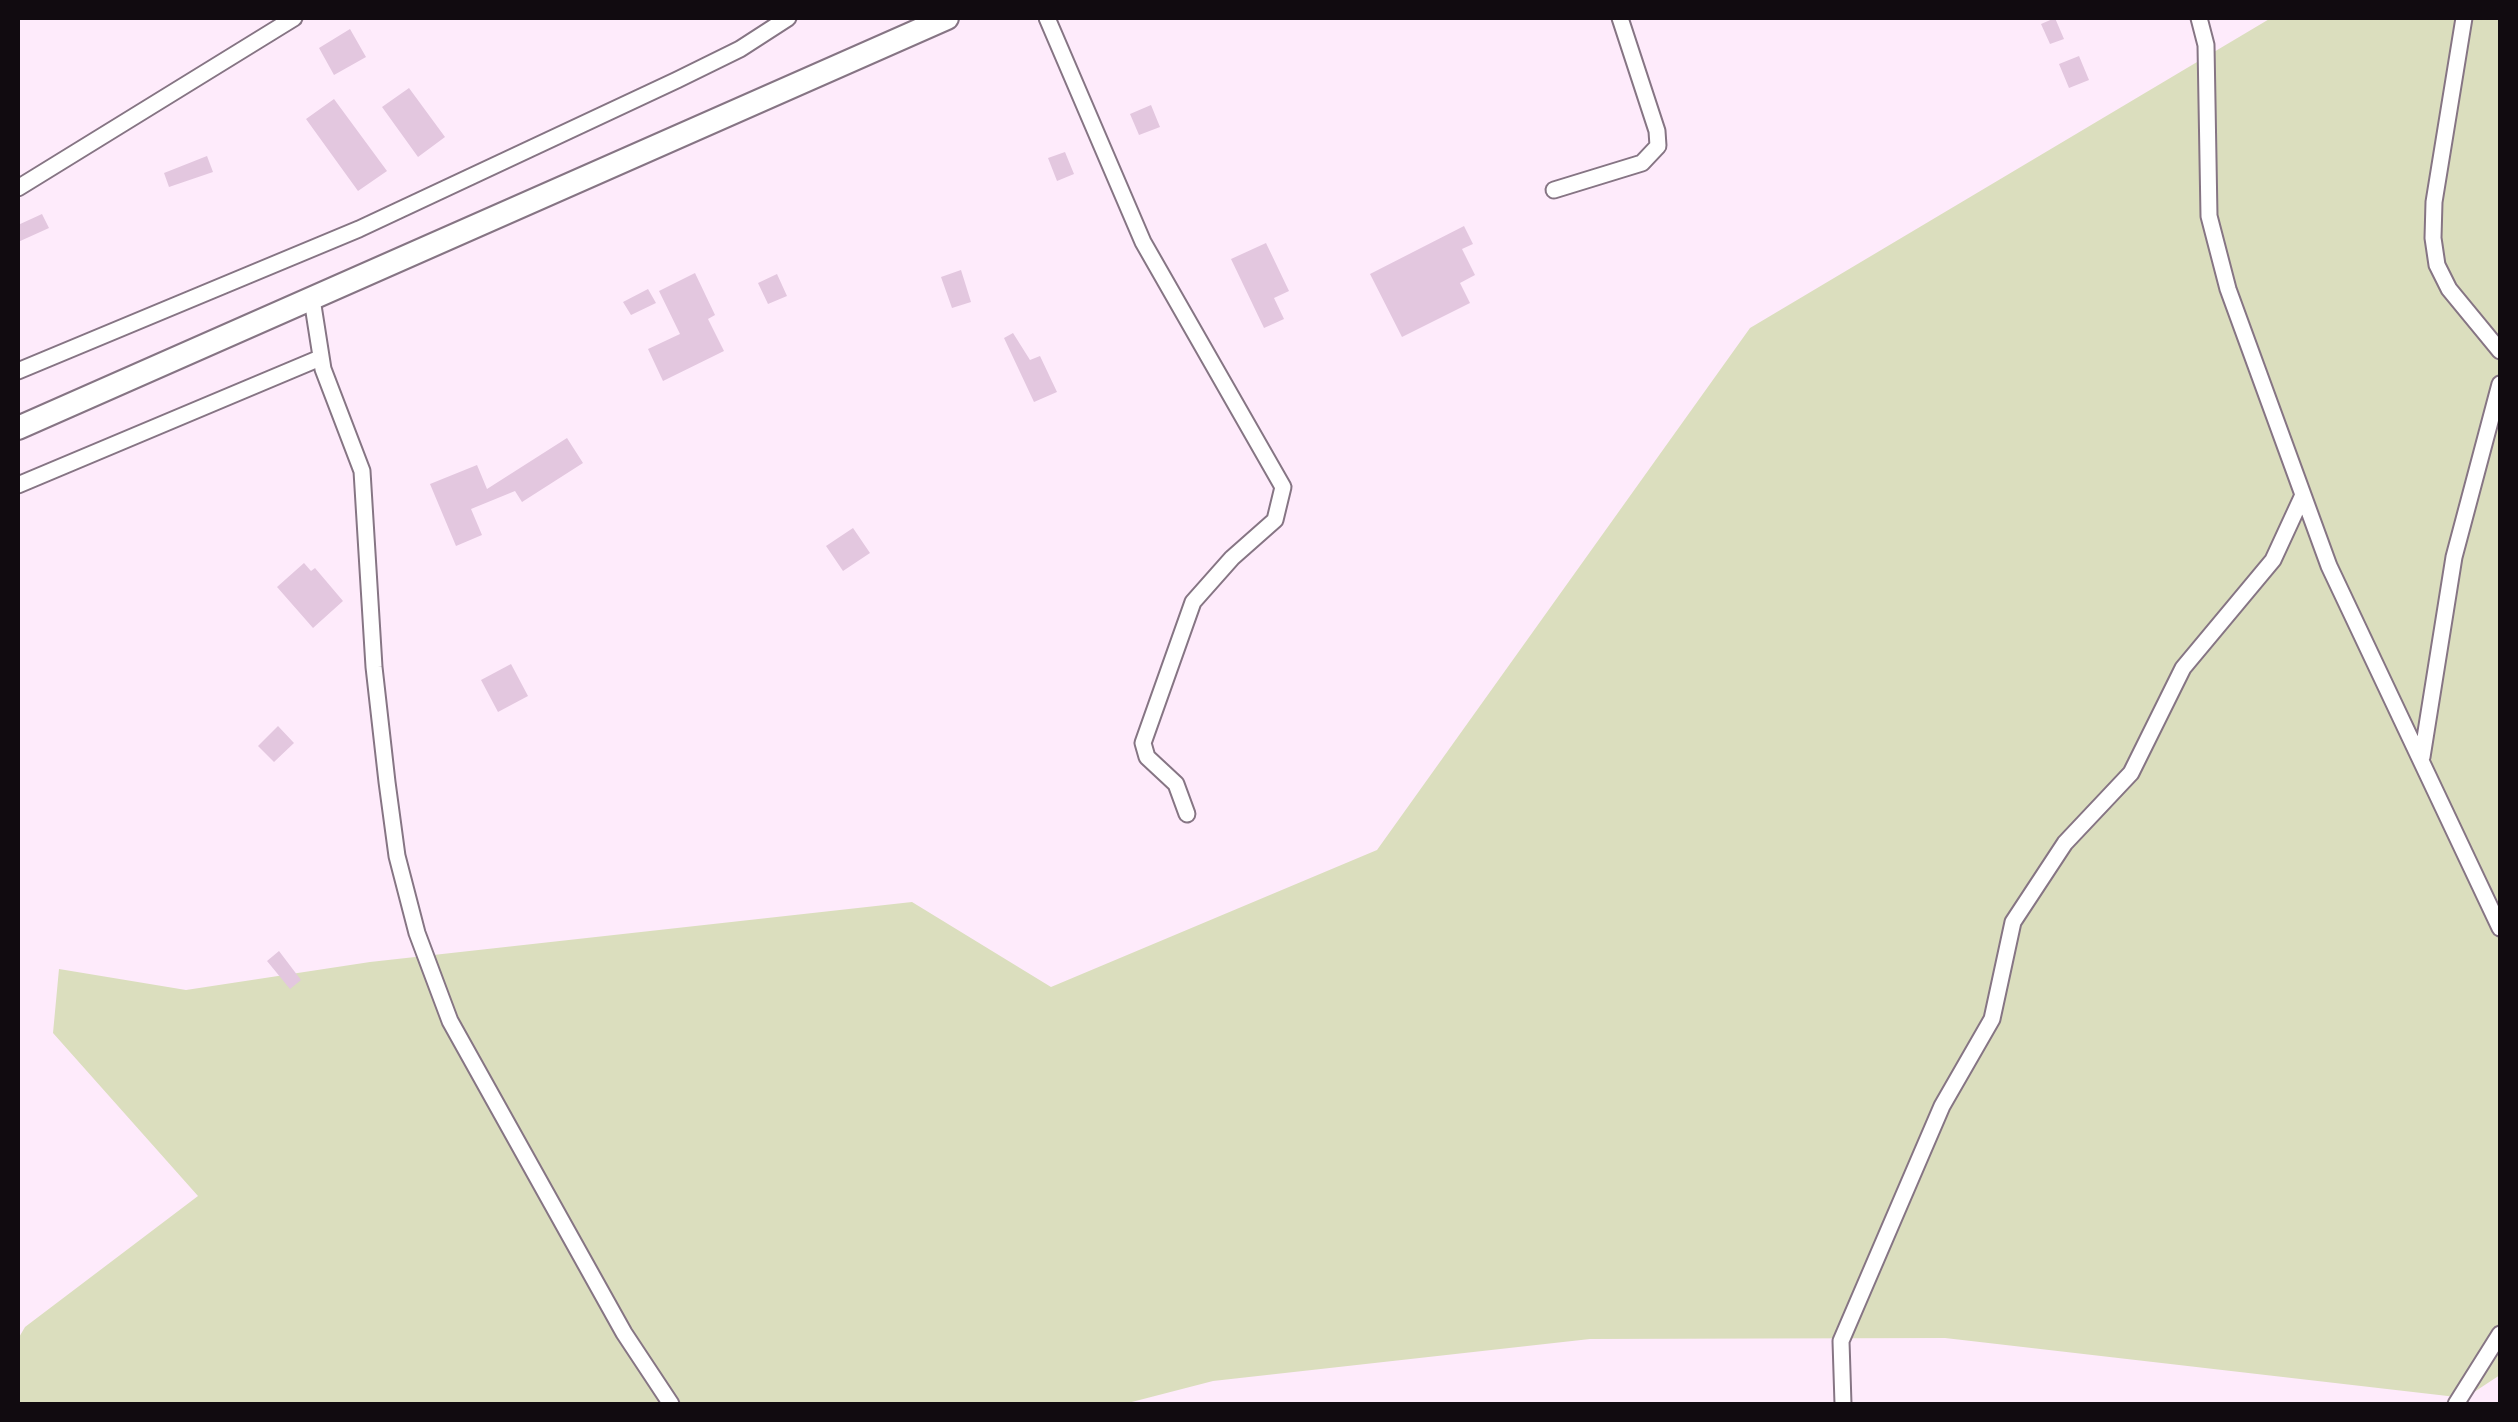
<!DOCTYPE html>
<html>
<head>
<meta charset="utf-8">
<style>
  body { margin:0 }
  #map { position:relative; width:2518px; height:1422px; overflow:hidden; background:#feebfb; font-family:Barlow,sans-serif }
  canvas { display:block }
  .frame { position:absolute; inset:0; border:20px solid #110b10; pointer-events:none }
</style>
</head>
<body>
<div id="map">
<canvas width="2518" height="1422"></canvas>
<div class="frame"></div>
</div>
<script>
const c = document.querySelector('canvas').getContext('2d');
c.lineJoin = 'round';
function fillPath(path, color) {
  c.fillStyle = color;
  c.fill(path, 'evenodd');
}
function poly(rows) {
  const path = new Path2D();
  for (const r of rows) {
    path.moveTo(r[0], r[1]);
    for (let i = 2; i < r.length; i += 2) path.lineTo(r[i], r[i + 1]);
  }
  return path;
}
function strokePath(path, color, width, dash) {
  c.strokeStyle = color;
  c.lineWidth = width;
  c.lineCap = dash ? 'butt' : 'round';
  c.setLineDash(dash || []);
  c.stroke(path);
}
const green = poly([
  [2271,18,2500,18,2500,1375,2465,1398,1945,1338,1590,1339,1213,1381,1124,1404,18,1404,18,1339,25,1327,198,1196,53,1033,59,969,186,990,370,962,912,902,1051,987,1377,850,1750,328]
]);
const building = poly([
  [2055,18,2064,39,2050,44,2041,24],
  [350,29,366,57,334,75,319,48],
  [2079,56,2089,80,2069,88,2059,64],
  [409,88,445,137,418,157,382,107],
  [334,99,387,171,358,191,306,119],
  [1151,105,1160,127,1139,135,1130,114],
  [1065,152,1074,174,1057,181,1048,158],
  [207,156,213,172,169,187,164,173],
  [42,214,49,228,18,242,18,225],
  [1464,226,1473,244,1462,249,1475,275,1460,283,1470,303,1402,337,1370,274],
  [1266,243,1289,291,1274,298,1284,319,1264,328,1231,259],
  [961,270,971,302,952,308,941,277],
  [695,273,715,315,708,319,724,351,663,381,648,349,680,334,659,291],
  [777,274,787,296,768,304,758,283],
  [648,289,656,303,631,315,623,302],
  [1013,333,1030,360,1040,356,1057,392,1034,402,1004,338],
  [567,438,583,463,522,502,515,491,471,509,482,535,456,546,430,484,477,465,487,489],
  [853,528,870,553,843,571,826,546],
  [304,563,311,571,315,568,343,601,313,628,277,587],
  [511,664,528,696,498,712,481,680],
  [278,726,294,743,274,762,258,746],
  [279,951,301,980,290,989,267,961]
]);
const street = poly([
  [1047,18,1143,242,1283,487,1275,520,1232,558,1193,602,1143,743,1147,757,1176,784,1187,814],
  [2199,18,2206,45,2209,216,2228,289,2329,566,2500,928],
  [2464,18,2434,202,2433,238,2437,265,2449,289,2500,351],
  [18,188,294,18],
  [1554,190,1642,163,1658,146,1657,131,1620,18],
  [312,299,323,369,362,471,374,667,387,782,397,856,417,933,450,1021,624,1333,671,1404],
  [18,371,359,229,677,80,740,49,788,18],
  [18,485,320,358],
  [2422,757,2454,557,2500,384],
  [1843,1404,1841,1341,1942,1106,1992,1019,2013,922,2065,843,2131,773,2183,668,2273,560,2303,495],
  [2456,1404,2500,1334]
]);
const secondary = poly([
  [18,428,947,18]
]);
fillPath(green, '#dbdebe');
fillPath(building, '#e3c7df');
strokePath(street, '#867584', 19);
strokePath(secondary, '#867584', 26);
strokePath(street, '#fff', 15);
strokePath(secondary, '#fff', 22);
</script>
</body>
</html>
